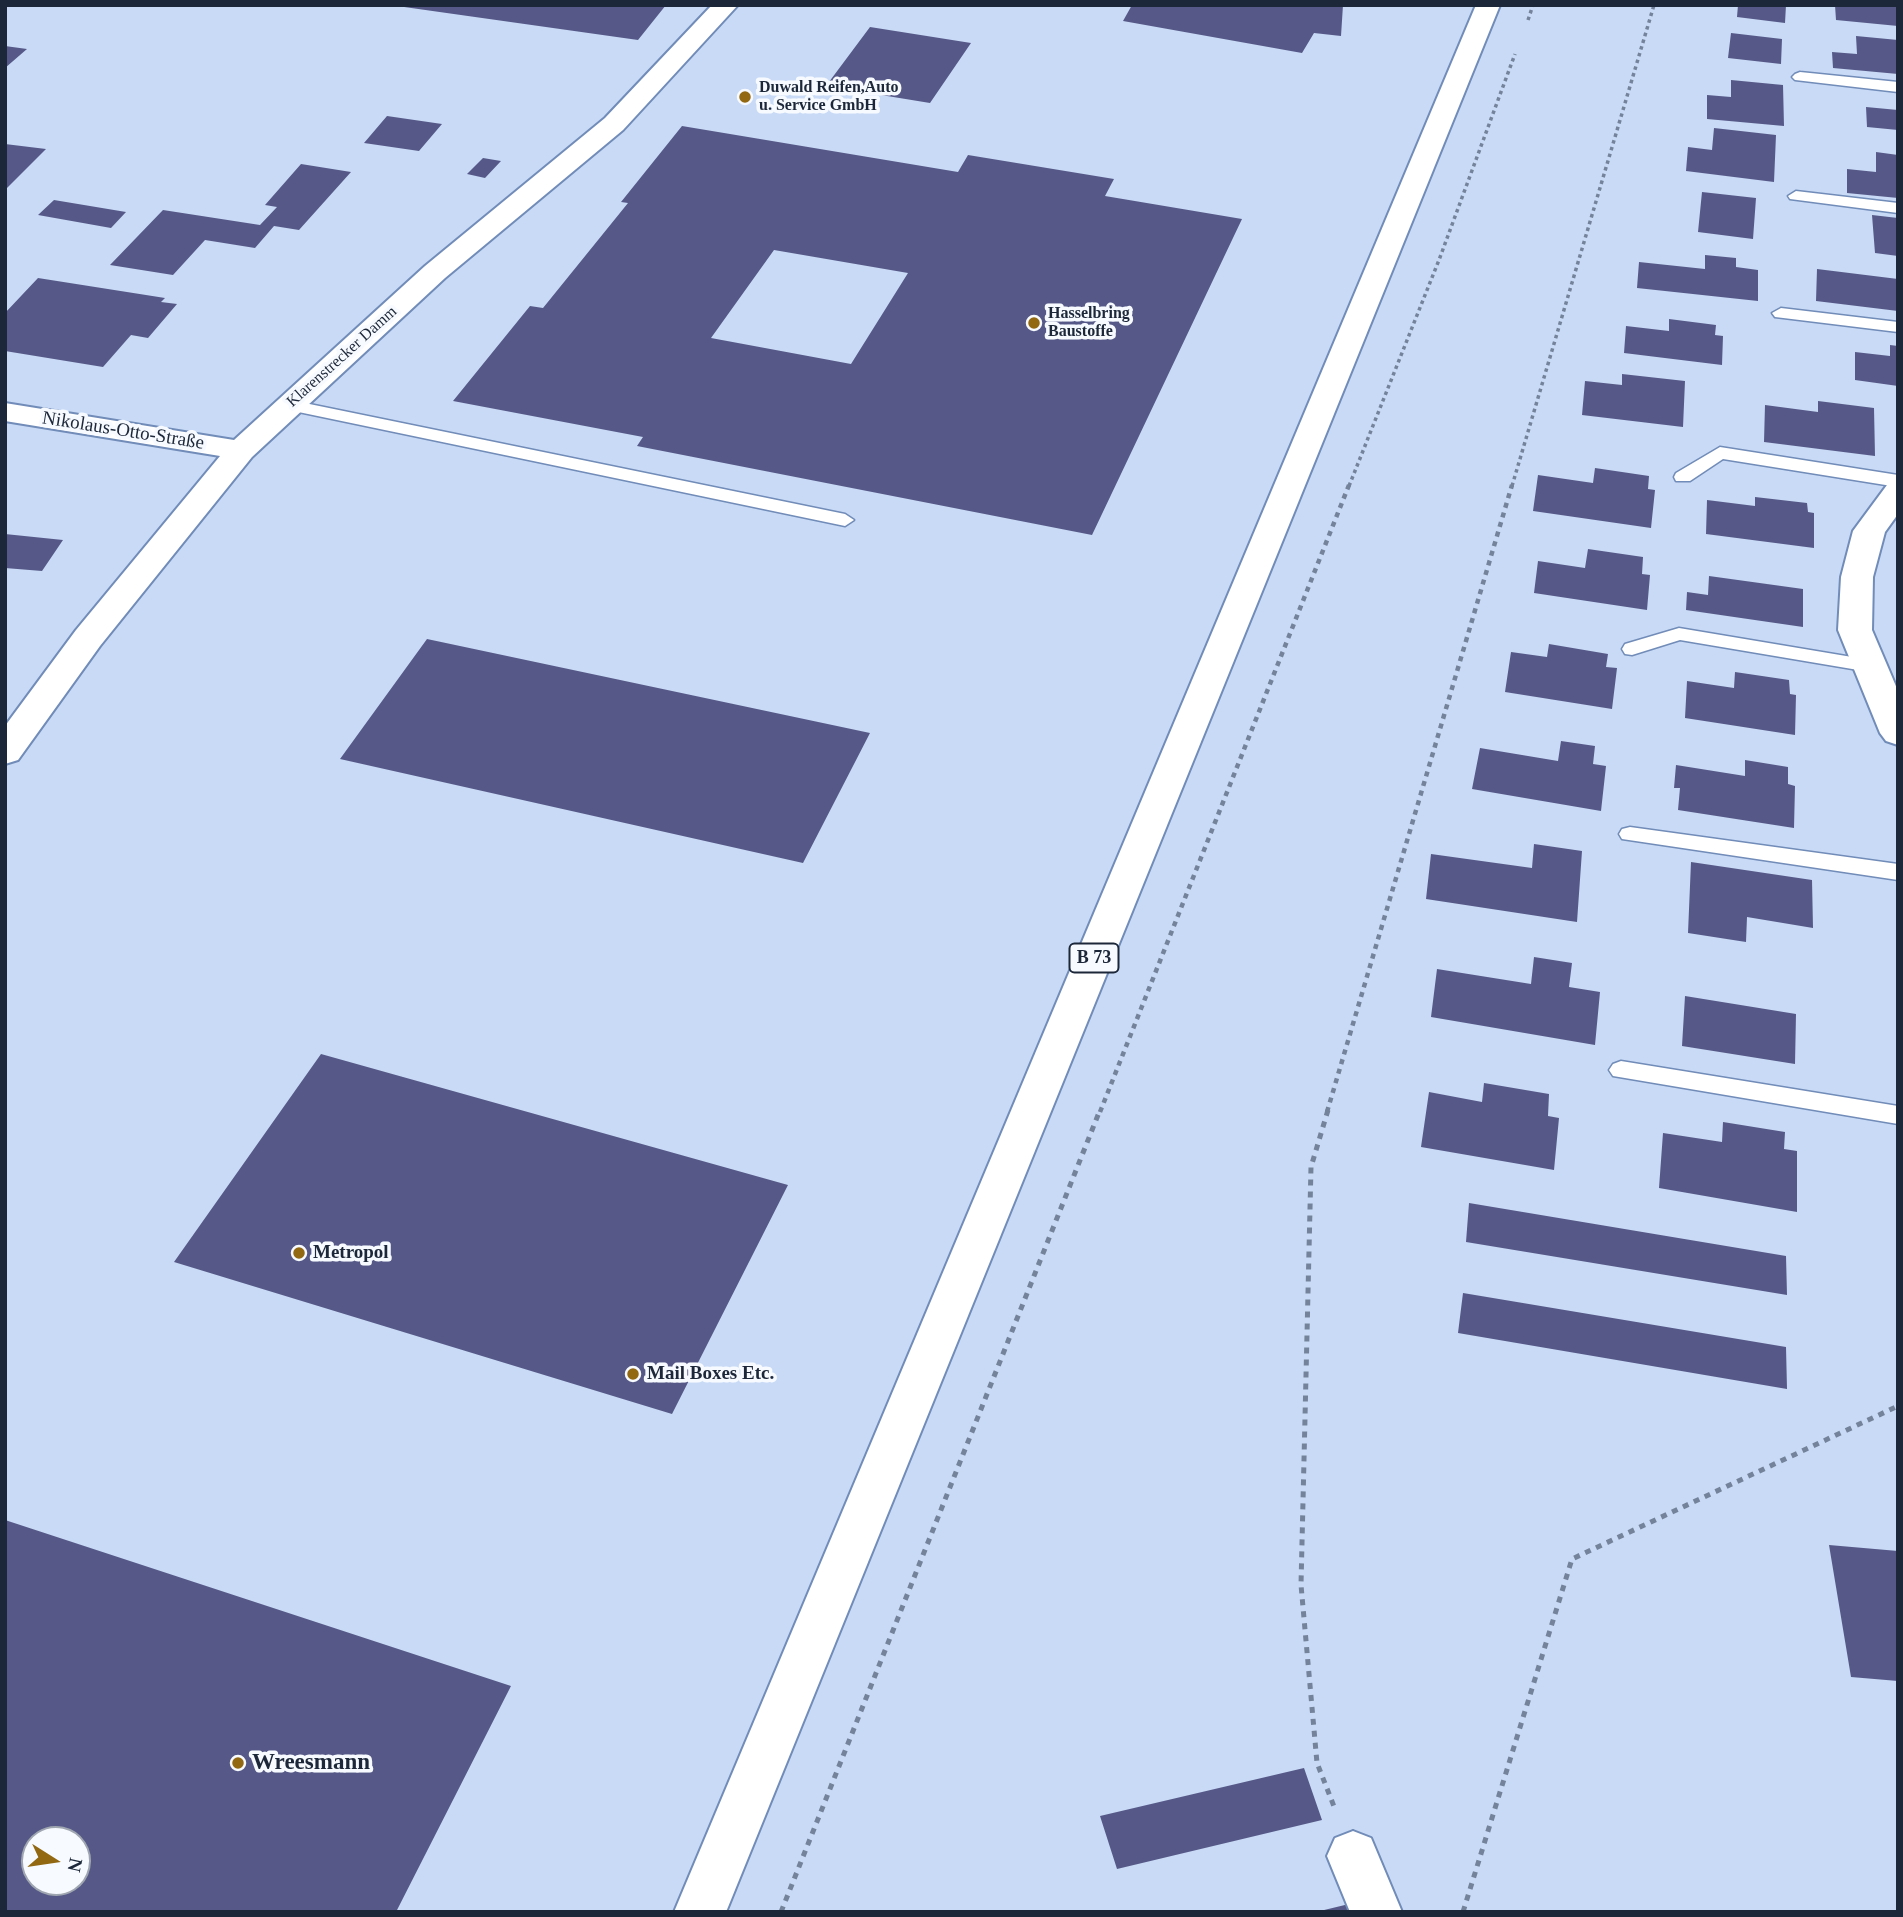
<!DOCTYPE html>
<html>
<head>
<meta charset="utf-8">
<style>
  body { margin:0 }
  #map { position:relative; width:1903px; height:1917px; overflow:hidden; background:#c8daf6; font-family:Georgia,serif }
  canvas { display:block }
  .frame { position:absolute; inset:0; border:7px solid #1c2739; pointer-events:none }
  .north { position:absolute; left:21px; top:1826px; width:70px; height:70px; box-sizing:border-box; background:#f7faff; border:2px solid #9fa6b0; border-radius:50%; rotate:102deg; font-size:19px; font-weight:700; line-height:28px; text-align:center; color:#1c2739 }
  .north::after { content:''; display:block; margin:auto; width:24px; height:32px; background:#926912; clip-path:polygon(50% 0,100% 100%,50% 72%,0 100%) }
</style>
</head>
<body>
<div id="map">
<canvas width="1903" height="1917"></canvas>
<div class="frame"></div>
<div class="north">N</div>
</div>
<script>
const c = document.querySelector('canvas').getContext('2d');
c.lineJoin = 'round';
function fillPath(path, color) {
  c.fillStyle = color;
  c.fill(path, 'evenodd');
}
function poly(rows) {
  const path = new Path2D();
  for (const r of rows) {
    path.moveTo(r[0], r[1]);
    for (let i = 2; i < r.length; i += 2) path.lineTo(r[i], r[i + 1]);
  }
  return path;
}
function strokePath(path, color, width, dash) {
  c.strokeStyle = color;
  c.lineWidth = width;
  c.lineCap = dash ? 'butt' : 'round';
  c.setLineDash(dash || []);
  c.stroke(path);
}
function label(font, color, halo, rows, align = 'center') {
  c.font = font + ' Georgia,serif';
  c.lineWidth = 7;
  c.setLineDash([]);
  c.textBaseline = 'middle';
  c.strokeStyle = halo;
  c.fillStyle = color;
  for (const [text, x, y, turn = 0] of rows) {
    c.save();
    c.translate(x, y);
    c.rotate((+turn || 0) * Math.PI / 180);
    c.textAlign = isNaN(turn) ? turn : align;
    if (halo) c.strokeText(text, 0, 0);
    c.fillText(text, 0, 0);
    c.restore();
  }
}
const building = poly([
  [390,5,666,5,638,40],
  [1132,5,1343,5,1341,36,1314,33,1302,53,1123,21],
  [1738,5,1786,5,1785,23,1737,17],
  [1835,5,1898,5,1898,26,1836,20],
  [870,27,971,43,930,103,826,86],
  [1731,33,1782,39,1781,64,1728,58],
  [1856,36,1898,40,1898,74,1833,68,1832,52,1857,54],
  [5,46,27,49,5,68],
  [1731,80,1783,85,1784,126,1707,119,1707,95,1731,97],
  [1866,107,1898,110,1898,130,1867,127],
  [387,116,442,124,419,151,364,143],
  [682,126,958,172,968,155,1114,179,1105,196,1242,219,1092,535,637,446,643,437,453,401,530,306,543,308,628,203,621,202],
  [774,250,908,273,851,364,711,338],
  [1714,128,1776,135,1774,182,1686,171,1688,147,1712,150],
  [5,144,46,149,5,190],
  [1876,152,1898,155,1898,198,1847,193,1847,169,1876,172],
  [483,158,501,161,485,178,467,174],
  [301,164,351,172,299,230,274,226,255,248,205,240,173,275,110,265,163,210,260,225,277,207,265,205],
  [1702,192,1756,198,1753,239,1698,232],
  [54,200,126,212,111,228,38,215],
  [1872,215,1898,218,1898,256,1875,253],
  [1705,255,1736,258,1736,267,1758,270,1758,301,1637,288,1639,262,1705,269],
  [1817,269,1898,279,1898,311,1816,301],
  [38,278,165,298,161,302,177,304,148,338,131,335,103,367,5,351,5,313],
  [1669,319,1716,325,1715,335,1723,336,1722,365,1624,353,1626,326,1669,331],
  [1890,345,1898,346,1898,386,1855,380,1855,352,1890,356],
  [1622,374,1685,381,1683,427,1582,415,1585,381,1622,385],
  [1818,401,1874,408,1875,456,1764,442,1765,405,1818,412],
  [1595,468,1649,476,1648,489,1655,490,1651,528,1533,511,1538,475,1593,483],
  [1755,497,1807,503,1808,512,1814,513,1814,548,1706,534,1707,500,1755,506],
  [5,534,63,540,42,571,5,568],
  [1588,549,1643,557,1642,574,1650,575,1647,610,1534,593,1538,561,1585,568],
  [1709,576,1803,589,1803,627,1686,610,1687,592,1708,595],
  [427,639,870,733,803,863,340,759],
  [1549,644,1608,654,1606,667,1617,668,1612,709,1505,692,1511,652,1547,657],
  [1735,672,1789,680,1790,694,1796,695,1795,735,1685,718,1687,681,1734,688],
  [1561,741,1595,746,1593,764,1606,766,1601,811,1472,789,1480,748,1558,761],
  [1745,760,1788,767,1788,784,1795,786,1794,828,1678,810,1680,788,1674,788,1676,765,1745,776],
  [1534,844,1582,851,1577,922,1426,899,1431,854,1532,868],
  [1691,862,1812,880,1813,928,1747,917,1746,942,1688,933],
  [1534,957,1572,963,1569,987,1600,992,1595,1045,1431,1017,1437,969,1531,984],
  [1685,996,1796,1014,1795,1064,1682,1046],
  [321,1054,788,1185,672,1414,174,1262],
  [1484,1083,1549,1094,1548,1116,1559,1118,1554,1170,1421,1147,1429,1092,1482,1102],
  [1723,1122,1785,1132,1784,1149,1797,1151,1797,1212,1659,1188,1663,1133,1722,1142],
  [1469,1203,1786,1256,1787,1295,1466,1242],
  [1463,1293,1786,1347,1787,1389,1458,1333],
  [5,1520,511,1686,396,1912,5,1912],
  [35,1840,77,1840,77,1882,35,1882],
  [1829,1545,1898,1551,1898,1681,1851,1677],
  [1304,1768,1322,1820,1117,1869,1100,1816],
  [1349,1904,1351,1912,1321,1912,1320,1911]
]);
const pathFar2 = poly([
  [1528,20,1533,5],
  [1349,486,1439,260,1515,54],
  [1512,486,1654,5]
]);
const pathFar1 = poly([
  [1100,1112,1349,485],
  [1327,1112,1512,485]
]);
const path = poly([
  [1328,1110,1311,1167,1301,1585,1317,1763,1335,1809],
  [781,1912,1100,1110],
  [1463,1912,1572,1559,1898,1406]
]);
const lane = poly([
  [1800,72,1898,82,1898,92,1795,80,1792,77,1795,74,1800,72],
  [1796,191,1898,203,1898,213,1790,199,1788,196,1796,191],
  [1781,308,1898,322,1898,332,1775,317,1772,313,1781,308],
  [290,400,845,514,854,520,845,526,284,409,281,405,290,400],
  [1720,447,1898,475,1898,487,1723,459,1690,481,1676,481,1674,477,1676,473,1720,447],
  [1679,628,1870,660,1877,661,1880,666,1877,671,1870,672,1680,640,1632,655,1625,654,1622,649,1625,644,1679,628],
  [1630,827,1898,864,1898,880,1622,839,1619,834,1622,829,1630,827],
  [1621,1061,1898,1106,1898,1124,1613,1076,1609,1070,1613,1064,1621,1061]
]);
const street = poly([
  [712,5,738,5,623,130,445,278,252,457,100,646,18,760,5,764,5,726,76,630,220,456,5,421,5,403,234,440,425,266,605,118,712,5],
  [1898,483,1898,514,1885,532,1873,577,1872,630,1898,691,1898,745,1886,741,1880,733,1838,630,1841,577,1853,531,1887,485,1898,483],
  [1353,1831,1371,1838,1402,1912,1350,1912,1327,1856,1335,1838,1353,1831]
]);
const primary = poly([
  [1476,5,1500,5,726,1912,674,1912,1476,5]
]);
const markers = [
  [745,97,7,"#926912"],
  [1034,323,7,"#926912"],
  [299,1253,7,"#926912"],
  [633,1374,7,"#926912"],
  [238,1763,7,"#926912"]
];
const farPoinames = [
  ["Duwald Reifen,Auto",759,88],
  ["u. Service GmbH",759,106],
  ["Hasselbring",1048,314],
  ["Baustoffe",1048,332]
];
const farStreetnames = [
  ["Klarenstrecker Damm",342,357,-42]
];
const shields = [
  [1094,958,49]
];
const shieldNames = [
  ["B 73",1094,958]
];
const streetNames = [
  ["Nikolaus-Otto-Straße",123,431,9]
];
const poiNames = [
  ["Metropol",313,1253],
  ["Mail Boxes Etc.",647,1374]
];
const nearPoinames = [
  ["Wreesmann",252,1763]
];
fillPath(building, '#565987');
strokePath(lane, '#718cb8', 3);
strokePath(street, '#718cb8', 4);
strokePath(primary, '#718cb8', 4);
strokePath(pathFar2, '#74839a', 3.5, [3.5, 3.5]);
strokePath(pathFar1, '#74839a', 4.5, [5, 5]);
strokePath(path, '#74839a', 5, [6, 6]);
fillPath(lane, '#fff');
fillPath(street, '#fff');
fillPath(primary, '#fff');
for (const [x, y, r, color] of markers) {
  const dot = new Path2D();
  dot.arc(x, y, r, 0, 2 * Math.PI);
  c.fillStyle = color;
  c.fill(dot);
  strokePath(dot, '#f7faff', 2.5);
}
label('bold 16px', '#1c2739', '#f7faff', farPoinames, 'left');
label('16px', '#1c2739', '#f7faff', farStreetnames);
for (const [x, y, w] of shields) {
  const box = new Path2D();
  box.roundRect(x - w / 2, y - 14.5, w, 29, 5);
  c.fillStyle = '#f7faff';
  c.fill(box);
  strokePath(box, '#1c2739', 2);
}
label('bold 18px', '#1c2739', null, shieldNames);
label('19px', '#1c2739', '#f7faff', streetNames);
label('bold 19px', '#1c2739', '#f7faff', poiNames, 'left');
label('bold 23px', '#1c2739', '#f7faff', nearPoinames, 'left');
</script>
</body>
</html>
